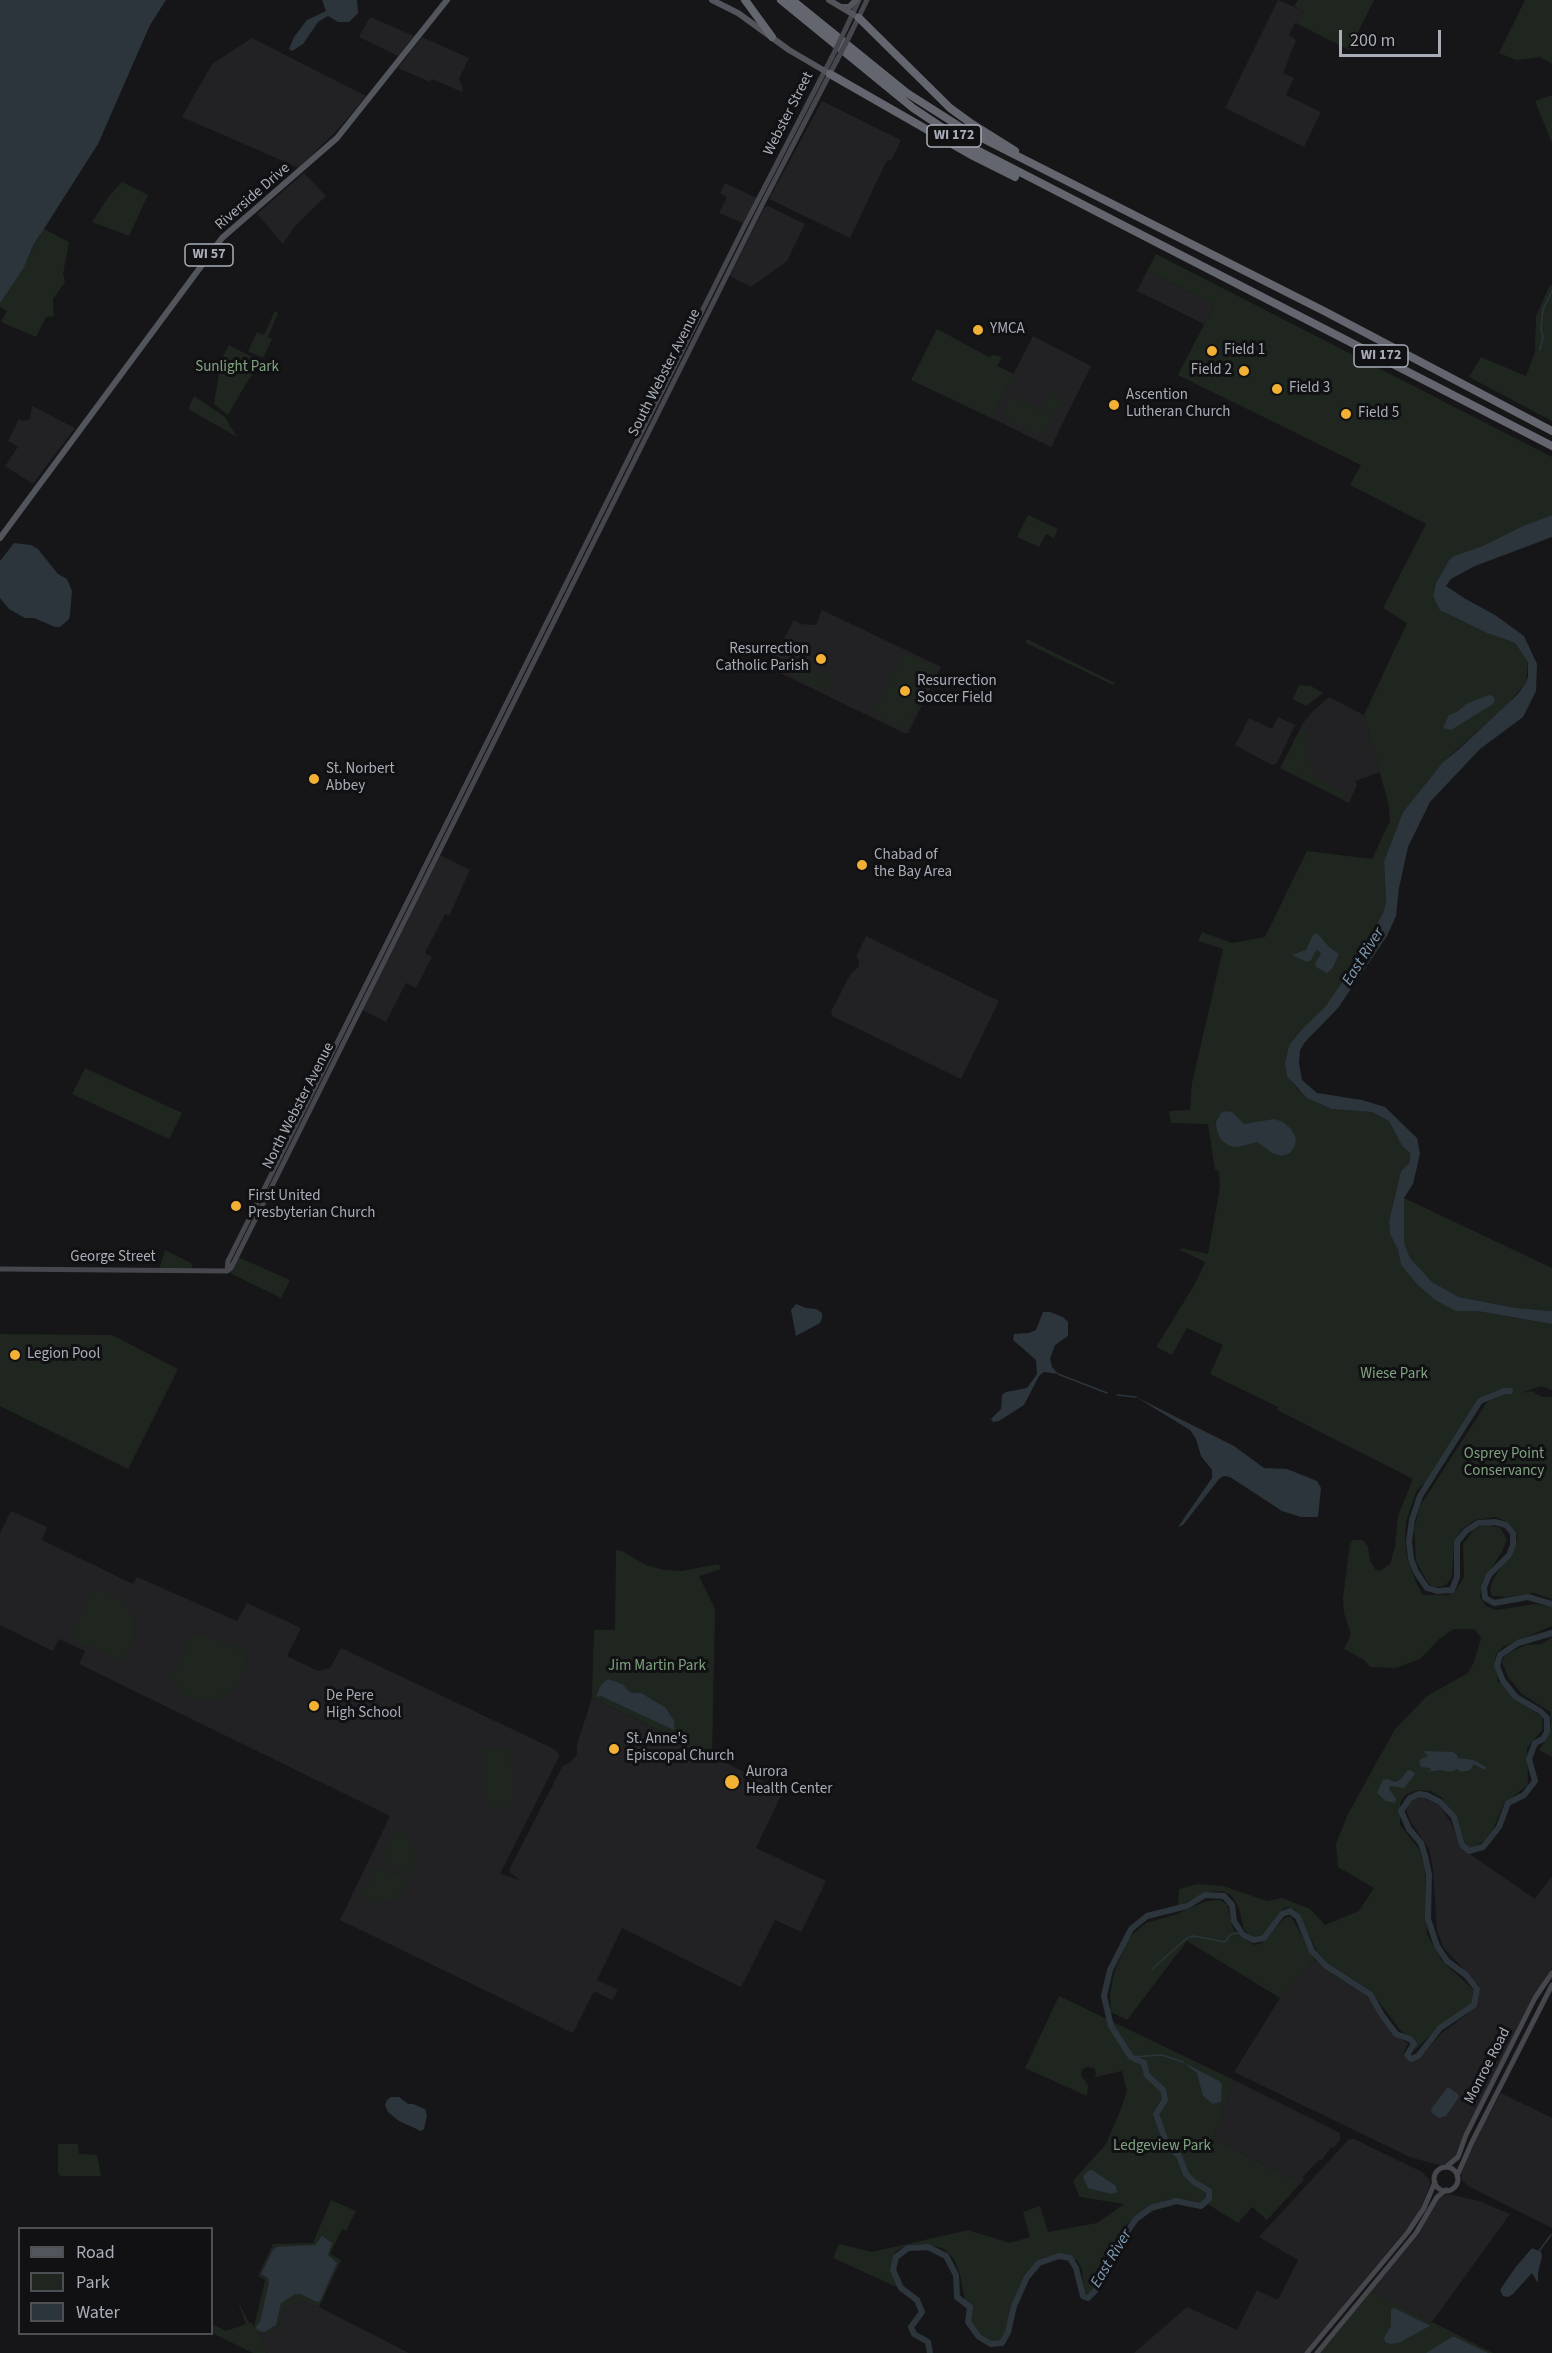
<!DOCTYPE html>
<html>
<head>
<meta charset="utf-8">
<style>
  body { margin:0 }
  #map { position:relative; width:1552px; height:2353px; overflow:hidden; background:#161618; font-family:"Source Sans 3",sans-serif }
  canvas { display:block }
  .legend { position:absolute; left:18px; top:2227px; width:195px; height:108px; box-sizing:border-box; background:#111113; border:2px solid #4d4f55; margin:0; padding:8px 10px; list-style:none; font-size:18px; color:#a8adb8 }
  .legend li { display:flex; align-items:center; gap:12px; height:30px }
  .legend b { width:30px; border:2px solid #4d4f55 }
  .scale { position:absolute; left:1339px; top:30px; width:102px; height:27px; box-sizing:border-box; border:3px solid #a8adb8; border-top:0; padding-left:8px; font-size:18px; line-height:21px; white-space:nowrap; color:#a8adb8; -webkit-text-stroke:4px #111113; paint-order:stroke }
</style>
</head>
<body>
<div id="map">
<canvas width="1552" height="2353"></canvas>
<ul class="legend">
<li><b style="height:8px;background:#53555c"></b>Road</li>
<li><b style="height:16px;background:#1e261f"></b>Park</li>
<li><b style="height:16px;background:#2c353c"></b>Water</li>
</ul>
<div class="scale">200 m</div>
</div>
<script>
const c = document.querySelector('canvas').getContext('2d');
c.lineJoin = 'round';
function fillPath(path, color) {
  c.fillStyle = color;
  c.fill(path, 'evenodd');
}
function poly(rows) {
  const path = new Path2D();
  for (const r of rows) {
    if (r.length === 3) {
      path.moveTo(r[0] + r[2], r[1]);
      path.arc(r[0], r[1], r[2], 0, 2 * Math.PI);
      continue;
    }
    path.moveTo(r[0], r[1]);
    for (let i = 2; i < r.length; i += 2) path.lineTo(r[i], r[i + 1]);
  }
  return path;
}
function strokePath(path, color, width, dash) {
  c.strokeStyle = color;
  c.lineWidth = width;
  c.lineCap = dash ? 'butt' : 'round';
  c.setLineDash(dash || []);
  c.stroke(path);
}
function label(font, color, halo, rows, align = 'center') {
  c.font = font + ' "Source Sans 3",sans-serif';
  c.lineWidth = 6;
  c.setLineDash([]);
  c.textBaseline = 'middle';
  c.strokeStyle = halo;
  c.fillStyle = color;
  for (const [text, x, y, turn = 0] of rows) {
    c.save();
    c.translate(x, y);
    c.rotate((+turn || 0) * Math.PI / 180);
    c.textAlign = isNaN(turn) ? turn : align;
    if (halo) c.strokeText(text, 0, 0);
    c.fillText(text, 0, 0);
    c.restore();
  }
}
const built = poly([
  [1278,0,1304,11,1298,24,1295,23,1289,35,1296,40,1283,73,1294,78,1286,95,1321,112,1304,147,1225,108],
  [370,17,414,36,398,56,359,37],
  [422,37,469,58,459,79,463,88,462,92,432,79,430,82,398,68],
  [252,38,366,96,341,126,299,168,182,117,212,64],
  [822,101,901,140,892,159,886,162,850,238,769,199],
  [304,173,326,196,294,227,283,244,257,214],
  [725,183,757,198,743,223,719,213,727,197,720,193],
  [768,206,805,224,787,261,751,287,730,276,764,208],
  [1147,271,1214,305,1204,324,1137,291],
  [1033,336,1091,366,1051,447,991,418],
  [32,406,75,428,33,484,5,466,18,447,8,441,19,419,23,421,30,419],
  [822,610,941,667,908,733,904,733,770,668,770,665,794,620,801,624,816,625],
  [1329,697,1364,715,1380,772,1355,781,1357,785,1349,803,1280,768,1303,723,1313,711],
  [1278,717,1295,725,1277,763,1272,765,1235,745,1249,718,1272,729],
  [436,853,470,870,449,916,445,914,425,953,432,957,416,988,406,983,386,1022,359,1008],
  [866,936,999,1001,961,1079,832,1016,831,1012,850,975,859,966,859,960,856,957],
  [11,1511,47,1527,42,1540,133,1584,137,1577,237,1621,247,1603,301,1628,287,1656,318,1671,330,1668,341,1648,554,1749,558,1753,559,1757,500,1874,520,1880,509,1872,510,1868,562,1767,572,1761,577,1754,577,1744,592,1698,783,1791,756,1848,826,1881,801,1932,775,1920,741,1987,622,1928,597,1980,618,1990,612,2000,594,1991,573,2033,340,1920,390,1816,79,1664,85,1651,59,1639,53,1651,0,1625,0,1533],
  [1421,1796,1440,1806,1451,1823,1461,1848,1535,1899,1552,1876,1552,1968,1530,2004,1455,2157,1446,2164,1439,2165,1412,2158,1234,2072,1280,1998,1315,1960,1335,1976,1366,1993,1393,2033,1408,2043,1403,2054,1405,2058,1414,2059,1420,2056,1443,2032,1475,2008,1479,1997,1479,1986,1444,1948,1437,1931,1433,1870,1429,1849,1411,1822,1407,1812,1407,1804,1410,1800],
  [1234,2080,1340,2133,1340,2140,1334,2148,1331,2147,1322,2160,1319,2160,1302,2178,1305,2179,1300,2184,1213,2138],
  [1501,2093,1552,2118,1552,2228,1468,2186,1462,2180,1461,2173,1477,2137],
  [1349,2139,1354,2139,1422,2172,1429,2179,1430,2184,1423,2204,1411,2224,1304,2353,1134,2353,1187,2307,1237,2330,1257,2290,1278,2300,1298,2260,1259,2237],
  [1448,2194,1479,2201,1510,2214,1432,2322,1370,2291,1418,2235,1438,2199],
  [301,2301,319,2307,409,2353,267,2353,259,2334,275,2332,286,2307]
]);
const green = poly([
  [1298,0,1374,0,1349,50,1298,24,1304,11,1294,6],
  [1525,0,1552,0,1552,64,1540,57,1516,60,1499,53],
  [1552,95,1552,143,1535,101],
  [122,182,148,195,129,236,92,222,109,196],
  [44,229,69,242,63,274,65,282,53,299,54,316,46,317,36,337,1,322,7,311,0,307,0,303],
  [1156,254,1552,457,1552,515,1525,525,1483,546,1449,560,1436,583,1433,596,1441,610,1487,633,1515,643,1528,662,1526,683,1506,706,1443,762,1403,812,1384,861,1386,901,1383,913,1355,963,1325,1007,1303,1028,1289,1045,1285,1063,1297,1089,1352,1110,1372,1112,1389,1121,1402,1146,1410,1153,1410,1162,1401,1171,1389,1221,1390,1234,1398,1250,1401,1265,1456,1311,1477,1311,1552,1324,1552,1390,1541,1386,1520,1393,1532,1391,1542,1397,1552,1397,1552,1599,1534,1593,1507,1597,1492,1596,1490,1590,1492,1582,1517,1539,1516,1530,1503,1520,1495,1517,1475,1520,1461,1530,1454,1542,1452,1577,1446,1585,1434,1588,1428,1583,1416,1561,1414,1529,1420,1506,1489,1399,1484,1400,1429,1487,1423,1484,1416,1492,1406,1521,1405,1540,1407,1557,1415,1580,1423,1595,1447,1595,1455,1591,1464,1577,1463,1544,1475,1528,1487,1524,1500,1528,1507,1539,1502,1552,1482,1582,1480,1597,1486,1606,1496,1610,1535,1604,1552,1606,1552,1626,1503,1647,1496,1654,1495,1660,1498,1681,1517,1699,1542,1717,1543,1729,1527,1748,1528,1785,1504,1803,1493,1829,1484,1841,1472,1848,1466,1846,1457,1818,1441,1797,1430,1791,1419,1790,1406,1794,1400,1803,1400,1825,1419,1849,1425,1867,1427,1934,1442,1961,1475,1991,1475,1997,1470,2006,1438,2027,1415,2050,1414,2040,1401,2031,1370,1990,1328,1965,1317,1951,1296,1910,1288,1907,1283,1909,1263,1935,1252,1937,1244,1930,1239,1908,1231,1895,1222,1891,1207,1892,1178,1906,1179,1889,1197,1884,1223,1886,1267,1901,1282,1898,1310,1909,1325,1925,1359,1911,1374,1888,1338,1867,1336,1844,1348,1814,1395,1729,1427,1696,1468,1673,1474,1662,1481,1638,1475,1629,1454,1629,1439,1639,1420,1659,1396,1668,1370,1667,1364,1660,1344,1649,1351,1634,1344,1613,1343,1598,1350,1544,1353,1540,1363,1540,1368,1547,1370,1561,1375,1569,1380,1571,1390,1564,1395,1547,1398,1516,1413,1479,1277,1410,1278,1407,1210,1374,1223,1345,1187,1328,1172,1355,1156,1347,1195,1284,1205,1262,1180,1250,1181,1248,1208,1254,1220,1187,1219,1171,1215,1170,1208,1124,1171,1123,1169,1111,1190,1110,1192,1083,1223,949,1198,941,1202,932,1232,943,1265,937,1307,851,1372,859,1390,821,1389,806,1364,715,1407,623,1383,608,1426,524,1350,485,1361,465,1178,375,1214,305,1147,271],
  [1552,284,1552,421,1469,377,1481,357,1526,376,1535,352,1536,316,1548,289],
  [275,311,278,313,268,337,272,339,263,358,248,351,257,332,264,335],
  [937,329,989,357,994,355,1002,357,997,366,1014,374,991,418,911,380],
  [229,345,262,362,247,382,228,415,214,404,221,361],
  [1050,392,1062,398,1042,437,1000,416,1011,396,1040,410],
  [194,396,225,417,237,437,188,409],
  [1028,515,1058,529,1054,538,1046,534,1039,547,1017,537],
  [1027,639,1115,683,1113,685,1026,643],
  [904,653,937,667,905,730,873,714],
  [813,670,828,674,834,681,828,692,794,676,796,671],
  [1299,685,1311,686,1323,693,1306,706,1293,699],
  [1300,729,1309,732,1304,743,1315,774,1313,776,1344,792,1345,789,1349,791,1344,799,1281,768],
  [85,1068,182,1113,169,1139,72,1094],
  [1404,1198,1552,1268,1552,1311,1516,1308,1459,1297,1432,1282,1410,1258,1404,1243],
  [165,1250,191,1263,193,1270,159,1270],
  [238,1257,290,1280,281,1298,230,1273],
  [0,1334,112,1335,178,1369,128,1469,0,1406],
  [616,1550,622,1551,646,1565,664,1570,681,1571,719,1564,721,1569,699,1576,715,1609,712,1756,592,1698,594,1630,615,1630],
  [95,1588,119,1599,128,1607,132,1617,133,1638,127,1653,122,1660,73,1640,71,1634],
  [201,1634,245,1652,243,1670,240,1680,233,1690,215,1700,195,1699,183,1694,170,1680,192,1637],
  [1552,1637,1552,1757,1539,1750,1545,1742,1551,1723,1550,1712,1522,1694,1508,1677,1502,1662,1504,1657,1510,1652,1526,1645,1542,1644],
  [511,1749,514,1807,487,1808,484,1750],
  [395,1829,408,1838,415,1851,415,1865,411,1876,382,1861,381,1858],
  [379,1868,409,1881,405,1889,396,1899,378,1904,361,1898,376,1869],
  [1220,1900,1227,1904,1233,1929,1240,1937,1255,1945,1262,1943,1285,1918,1291,1916,1315,1960,1280,1998,1187,1941,1127,2020,1111,2012,1110,1995,1114,1973,1128,1940,1133,1934,1146,1923,1177,1914,1206,1901],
  [1059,1996,1234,2080,1213,2138,1300,2184,1267,2220,1252,2207,1238,2223,1209,2205,1184,2199,1169,2199,1146,2209,1127,2224,1115,2242,1102,2272,1090,2294,1084,2293,1082,2269,1077,2260,1060,2254,1044,2258,1033,2266,1026,2278,1014,2304,1003,2338,1000,2341,990,2342,975,2335,970,2328,960,2274,954,2259,943,2248,921,2244,907,2245,896,2251,893,2257,891,2271,901,2289,833,2258,839,2244,872,2252,968,2230,1010,2243,1030,2237,1023,2212,1040,2206,1048,2232,1097,2223,1124,2204,1080,2197,1073,2181,1106,2144,1121,2109,1127,2091,1122,2071,1095,2077,1096,2072,1094,2068,1086,2067,1082,2070,1081,2075,1088,2086,1087,2096,1025,2068],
  [58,2144,78,2144,79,2154,97,2155,101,2176,60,2176,58,2173],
  [331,2200,356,2211,346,2231,342,2229,330,2254,341,2260,319,2307,301,2301,286,2307,275,2332,259,2334,267,2353,253,2353,212,2333,212,2324,226,2331,246,2324,237,2299,249,2323,251,2322,254,2327,265,2280,258,2276,273,2244,313,2243],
  [1370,2291,1444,2328,1493,2353,1320,2353]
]);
const water = poly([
  [0,0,166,0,150,25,98,144,33,246,23,269,0,303],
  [322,0,357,0,358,13,349,22,338,22,328,16,318,22,303,44,292,51,289,49,294,37,307,20,326,11],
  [1552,515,1552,537,1475,566,1451,579,1446,586,1464,598,1495,615,1524,636,1537,664,1536,691,1523,717,1480,749,1430,802,1408,847,1399,888,1396,916,1387,936,1338,1008,1305,1042,1300,1050,1299,1063,1302,1080,1317,1093,1362,1100,1385,1107,1417,1138,1420,1154,1413,1184,1404,1198,1404,1243,1410,1258,1432,1282,1459,1297,1516,1308,1552,1311,1552,1324,1477,1311,1456,1311,1435,1300,1417,1284,1401,1265,1398,1250,1390,1234,1389,1221,1401,1171,1410,1162,1410,1153,1402,1146,1389,1121,1372,1112,1332,1109,1307,1098,1287,1076,1285,1063,1289,1045,1303,1028,1325,1007,1355,963,1383,913,1386,901,1384,861,1403,812,1443,762,1458,750,1517,695,1526,683,1528,676,1528,662,1515,643,1487,633,1440,610,1433,596,1436,583,1449,560,1454,556,1483,546,1525,525],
  [14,543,31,545,38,549,58,574,67,579,72,591,70,614,69,619,60,627,55,627,34,618,25,618,9,609,0,598,0,561],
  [1489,695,1493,696,1495,700,1493,704,1451,730,1443,728,1449,715,1457,712,1466,704],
  [1317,933,1330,948,1339,954,1332,969,1327,973,1316,967,1315,963,1321,954,1318,950,1315,952,1311,960,1307,962,1292,955,1306,950,1313,935],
  [1226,1111,1232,1112,1244,1124,1274,1119,1283,1122,1291,1129,1296,1138,1295,1146,1290,1153,1282,1156,1274,1154,1257,1142,1238,1147,1230,1146,1221,1140,1217,1131,1216,1122,1221,1113],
  [796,1304,806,1308,816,1309,822,1313,822,1318,820,1323,796,1336,791,1310],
  [1043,1312,1050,1312,1063,1317,1068,1322,1068,1336,1055,1345,1050,1359,1052,1367,1058,1374,1044,1372,1039,1376,1024,1405,999,1421,993,1422,991,1419,1001,1409,1002,1395,1006,1392,1027,1388,1037,1374,1036,1360,1013,1340,1014,1334,1029,1333,1036,1330],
  [1136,1397,1234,1446,1264,1468,1287,1469,1317,1481,1321,1488,1318,1517,1301,1517,1282,1511,1230,1477,1224,1476,1219,1479,1183,1525,1178,1527,1212,1478,1212,1470,1201,1456,1196,1439,1190,1430],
  [608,1679,622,1684,631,1693,641,1693,666,1708,674,1721,674,1730,601,1696,596,1697,601,1685],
  [1423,1751,1453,1752,1457,1755,1458,1758,1473,1760,1486,1767,1485,1770,1474,1764,1470,1770,1461,1772,1457,1769,1451,1772,1441,1770,1425,1772,1431,1770,1430,1768,1421,1767,1420,1765,1419,1760,1428,1756],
  [1408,1770,1412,1771,1415,1774,1404,1788,1390,1786,1389,1789,1396,1799,1395,1803,1386,1801,1377,1793,1383,1780,1387,1779,1395,1782,1400,1780],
  [1183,2062,1219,2081,1222,2084,1221,2102,1213,2104,1203,2096,1197,2073],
  [1448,2087,1458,2094,1459,2097,1446,2116,1439,2118,1432,2113,1431,2109],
  [391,2097,399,2097,408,2104,413,2104,425,2109,427,2115,424,2129,421,2131,399,2121,388,2112,385,2105,387,2100],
  [1092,2170,1116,2186,1117,2192,1111,2194,1088,2188,1083,2177,1088,2171],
  [322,2236,332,2243,328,2255,337,2263,320,2301,317,2302,301,2294,295,2294,281,2303,276,2325,264,2332,257,2330,256,2327,260,2322,269,2283,268,2278,261,2274,273,2250,277,2247,315,2245],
  [1532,2248,1541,2252,1542,2256,1538,2273,1538,2283,1532,2273,1513,2294,1508,2297,1503,2296,1500,2290,1515,2268],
  [1394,2308,1429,2325,1430,2326,1398,2343,1390,2344,1385,2342,1384,2338,1391,2326,1391,2310],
  [1452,2337,1455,2337,1488,2353,1426,2353]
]);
const stream = poly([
  [1540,350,1543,337,1541,329,1543,309,1552,291],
  [1058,1374,1107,1393],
  [1117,1395,1136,1397],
  [1152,1969,1187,1938,1194,1936,1225,1942,1230,1935,1236,1933,1243,1935],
  [1131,2057,1162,2055,1183,2062],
  [1539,2251,1551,2235]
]);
const river = poly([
  [1510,1391,1504,1391,1480,1401,1420,1496,1412,1520,1409,1541,1411,1559,1416,1572,1427,1588,1437,1591,1452,1590,1457,1577,1457,1542,1466,1531,1478,1523,1495,1522,1506,1525,1513,1533,1513,1545,1509,1555,1489,1575,1484,1587,1485,1598,1494,1603,1528,1597,1552,1604],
  [930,2353,928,2342,914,2334,911,2327,922,2312,917,2300,901,2288,893,2270,896,2257,908,2248,928,2247,946,2256,956,2275,957,2297,970,2307,968,2322,979,2337,991,2344,1002,2343,1008,2332,1014,2306,1027,2277,1039,2263,1059,2256,1070,2258,1076,2268,1083,2296,1088,2298,1095,2291,1115,2249,1136,2219,1151,2208,1176,2201,1201,2206,1209,2199,1209,2191,1194,2182,1186,2174,1179,2156,1167,2145,1156,2114,1165,2100,1163,2090,1147,2075,1144,2063,1131,2057,1111,2026,1104,1996,1110,1970,1131,1929,1147,1916,1187,1906,1205,1895,1224,1896,1232,1905,1234,1921,1243,1935,1254,1940,1264,1938,1282,1914,1290,1911,1298,1917,1312,1951,1326,1966,1370,1994,1382,2015,1396,2034,1410,2039,1414,2044,1407,2055,1411,2059,1418,2056,1440,2028,1474,2005,1477,1989,1466,1975,1447,1961,1437,1946,1428,1919,1429,1874,1425,1856,1421,1843,1409,1829,1401,1811,1410,1798,1419,1794,1426,1795,1440,1802,1454,1817,1462,1845,1469,1851,1483,1847,1499,1827,1508,1803,1524,1795,1535,1781,1529,1759,1535,1743,1543,1739,1547,1732,1547,1718,1540,1711,1516,1697,1503,1681,1497,1666,1500,1655,1518,1643,1552,1633]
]);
const secondary = poly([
  [846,28,859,0],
  [851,33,867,0],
  [0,1269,227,1271],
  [227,1271,228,1261,299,1119,744,227,832,57],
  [227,1271,231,1268,310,1110,764,201,837,60],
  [1446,2167,1458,2157,1466,2135,1535,1998,1552,1973],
  [1446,2179,12],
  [1457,2176,1472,2142,1552,1985],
  [1307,2353,1408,2232,1424,2208,1435,2182],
  [1317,2353,1416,2233,1437,2197,1446,2190]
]);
const primary = poly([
  [712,0,738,13,789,50,830,74],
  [829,0,859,18],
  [841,7,849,7,856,0],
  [0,538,222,238,337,138,447,0]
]);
const motorway = poly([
  [745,0,772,37],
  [781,0,913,108,973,148,1552,446],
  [792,0,907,93,962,128,1324,311,1552,431],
  [859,18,950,108,972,124,1015,151],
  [830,74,973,156,1015,177]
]);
const secondaryBridge = poly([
  [832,57,846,28],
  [837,60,851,33]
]);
const markers = [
  [978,330,6,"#f2b134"],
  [1212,351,6,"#f2b134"],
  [1244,371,6,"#f2b134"],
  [1277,389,6,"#f2b134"],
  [1114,405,6,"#f2b134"],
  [1346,414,6,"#f2b134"],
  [821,659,6,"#f2b134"],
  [905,691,6,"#f2b134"],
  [314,779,6,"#f2b134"],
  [862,865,6,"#f2b134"],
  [236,1206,6,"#f2b134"],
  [15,1355,6,"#f2b134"],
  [314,1706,6,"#f2b134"],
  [614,1749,6,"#f2b134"],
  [732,1782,8,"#f2b134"]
];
const shields = [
  [954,136,54],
  [209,255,48],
  [1381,356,54]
];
const shieldNames = [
  ["WI 172",954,136],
  ["WI 57",209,255],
  ["WI 172",1381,356]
];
const streetNames = [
  ["Webster Street",789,114,-63],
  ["Riverside Drive",253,197,-41],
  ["South Webster Avenue",665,373,-63],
  ["North Webster Avenue",299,1106,-63],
  ["George Street",113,1258],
  ["Monroe Road",1488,2066,-63]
];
const poiNames = [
  ["YMCA",990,330],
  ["Field 1",1224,351],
  ["Field 2",1232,371,"right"],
  ["Field 3",1289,389],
  ["Ascention",1126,396],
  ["Lutheran Church",1126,413],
  ["Field 5",1358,414],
  ["Resurrection",809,650,"right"],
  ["Catholic Parish",809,667,"right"],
  ["Resurrection",917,682],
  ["Soccer Field",917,699],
  ["St. Norbert",326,770],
  ["Abbey",326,787],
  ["Chabad of",874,856],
  ["the Bay Area",874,873],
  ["First United",248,1197],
  ["Presbyterian Church",248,1214],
  ["Legion Pool",27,1355],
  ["De Pere",326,1697],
  ["High School",326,1714],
  ["St. Anne's",626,1740],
  ["Episcopal Church",626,1757],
  ["Aurora",746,1773],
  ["Health Center",746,1790]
];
const parkNames = [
  ["Sunlight Park",237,368],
  ["Wiese Park",1394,1375],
  ["Osprey Point",1504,1455],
  ["Conservancy",1504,1472],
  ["Jim Martin Park",657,1667],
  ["Ledgeview Park",1162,2147]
];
const waterNames = [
  ["East River",1364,957,-58],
  ["East River",1112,2259,-59]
];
fillPath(built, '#222225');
fillPath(green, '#1e261f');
fillPath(water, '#2c353c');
strokePath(stream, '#2c353c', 1.5);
strokePath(river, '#2c353c', 6);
strokePath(secondary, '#45474d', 5);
strokePath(primary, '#53555c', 6);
strokePath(motorway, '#63666e', 8);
strokePath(secondaryBridge, '#45474d', 5);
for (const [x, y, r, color] of markers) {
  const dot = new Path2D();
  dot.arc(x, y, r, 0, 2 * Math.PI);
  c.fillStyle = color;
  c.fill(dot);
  strokePath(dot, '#111113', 2);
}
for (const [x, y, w] of shields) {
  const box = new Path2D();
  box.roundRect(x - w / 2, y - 11, w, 22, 4.5);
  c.fillStyle = '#111113';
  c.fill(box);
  strokePath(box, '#a8adb8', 1.5);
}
label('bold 14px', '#a8adb8', null, shieldNames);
label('15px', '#a8adb8', '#111113', streetNames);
label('15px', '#a8adb8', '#111113', poiNames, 'left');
label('15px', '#7fa381', '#111113', parkNames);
label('italic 16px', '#7f9bb3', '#111113', waterNames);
</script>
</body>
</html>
